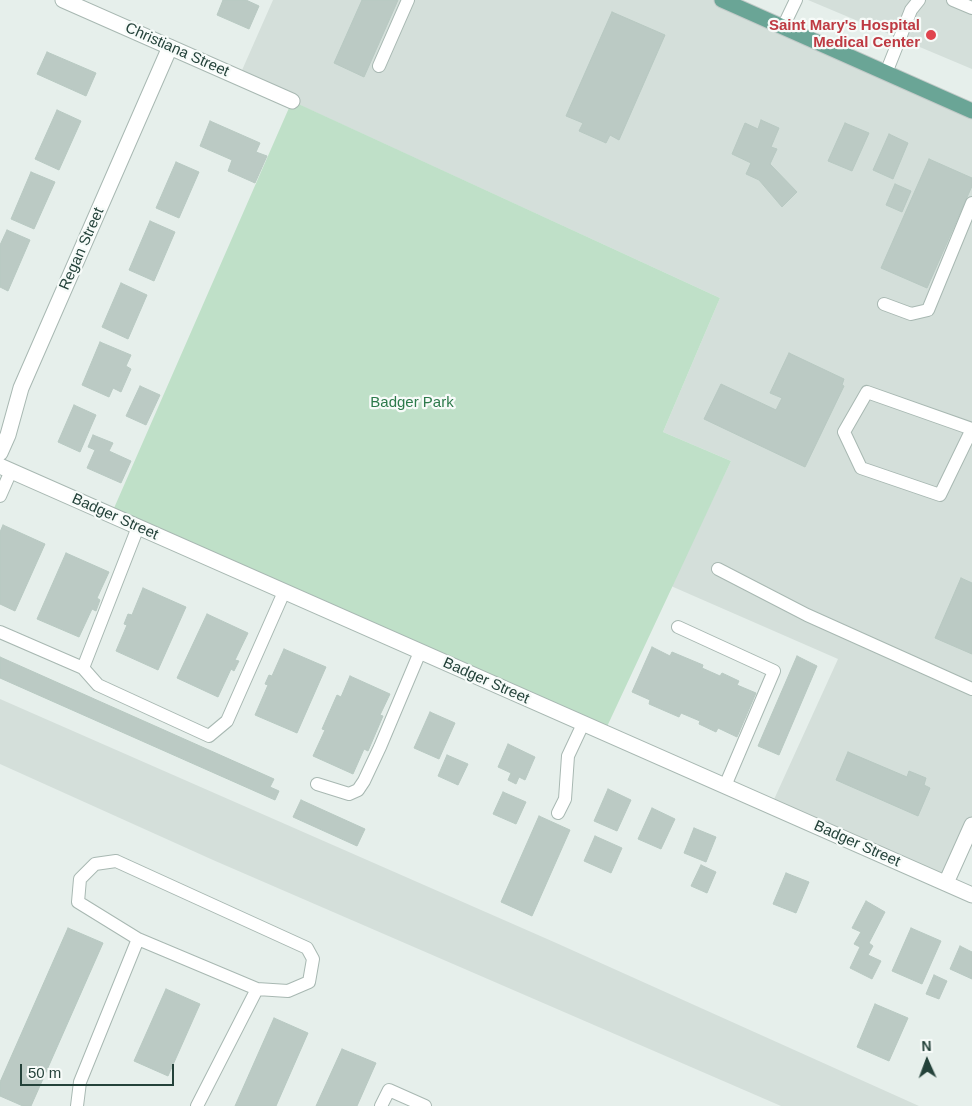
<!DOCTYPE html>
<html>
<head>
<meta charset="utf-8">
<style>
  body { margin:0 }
  #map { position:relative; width:972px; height:1106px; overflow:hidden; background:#e6efeb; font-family:Arial,sans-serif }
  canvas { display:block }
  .north { position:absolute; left:902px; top:1036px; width:50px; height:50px; -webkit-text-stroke:4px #f7fbf9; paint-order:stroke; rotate:358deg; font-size:14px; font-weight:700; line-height:20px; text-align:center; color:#24423a }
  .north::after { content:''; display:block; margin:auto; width:18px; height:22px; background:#24423a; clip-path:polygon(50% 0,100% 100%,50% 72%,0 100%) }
  .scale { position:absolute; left:20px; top:1064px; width:154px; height:22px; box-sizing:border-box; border:2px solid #24423a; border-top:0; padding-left:6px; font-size:15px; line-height:18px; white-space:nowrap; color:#24423a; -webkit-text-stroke:4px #f7fbf9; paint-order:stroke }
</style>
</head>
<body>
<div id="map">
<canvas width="972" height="1106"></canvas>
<div class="north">N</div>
<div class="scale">50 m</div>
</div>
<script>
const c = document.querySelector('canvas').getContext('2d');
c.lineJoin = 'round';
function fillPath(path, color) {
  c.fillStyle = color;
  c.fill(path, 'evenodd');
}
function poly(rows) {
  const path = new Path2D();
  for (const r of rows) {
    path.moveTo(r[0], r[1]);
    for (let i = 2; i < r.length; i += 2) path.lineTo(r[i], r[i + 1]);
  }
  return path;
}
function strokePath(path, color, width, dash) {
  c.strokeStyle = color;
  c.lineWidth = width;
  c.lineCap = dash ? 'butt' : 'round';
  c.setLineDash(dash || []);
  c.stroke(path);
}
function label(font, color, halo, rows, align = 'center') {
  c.font = font + ' Arial,sans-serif';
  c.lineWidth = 4.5;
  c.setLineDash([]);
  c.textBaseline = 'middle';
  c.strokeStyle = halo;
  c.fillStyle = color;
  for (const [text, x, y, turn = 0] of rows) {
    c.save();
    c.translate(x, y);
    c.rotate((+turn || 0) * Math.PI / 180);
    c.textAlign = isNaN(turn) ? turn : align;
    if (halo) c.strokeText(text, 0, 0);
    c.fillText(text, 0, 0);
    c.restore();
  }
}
const built = poly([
  [273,0,722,0,972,111,972,825,946,883,771,806,838,659,671,586,731,461,663,432,720,298,239,77],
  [808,0,972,0,972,69],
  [0,699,554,942,919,1106,781,1106,213,860,0,764]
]);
const green = poly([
  [292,101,720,298,663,432,731,461,604,733,111,515]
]);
const building = poly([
  [223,0,246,0,259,6,249,29,217,15,223,0],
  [362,0,398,0,364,77,334,63,362,0],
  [612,12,665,35,619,140,610,135,606,143,579,131,583,123,566,116,612,12],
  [47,52,96,73,86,96,37,74,47,52],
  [57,110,81,121,59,170,35,159,57,110],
  [761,120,779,128,771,147,777,149,770,164,797,192,782,207,759,180,746,174,751,163,732,154,745,123,758,129,761,120],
  [210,121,260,143,256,152,267,156,255,183,228,171,232,160,200,146,210,121],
  [845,123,869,133,852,171,828,161,845,123],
  [889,134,908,143,893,179,873,170,889,134],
  [929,159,972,178,972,186,927,288,881,268,929,159],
  [176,162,199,172,179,218,156,208,176,162],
  [31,172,55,182,34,229,11,219,31,172],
  [895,184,911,191,902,212,886,205,895,184],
  [150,221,175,232,154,281,129,270,150,221],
  [7,230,30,240,8,291,0,287,0,245,7,230],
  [121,283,147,295,128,339,102,327,121,283],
  [100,342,131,355,126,366,131,369,121,392,113,388,109,397,82,385,100,342],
  [789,353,844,379,842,385,844,386,805,467,704,419,721,384,776,410,782,398,770,393,789,353],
  [140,386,160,395,146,425,126,416,140,386],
  [74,405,96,415,80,452,58,442,74,405],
  [93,435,113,443,109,451,131,461,121,483,87,468,95,450,88,447,93,435],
  [3,525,45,544,15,611,0,604,0,532,3,525],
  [66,553,109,572,97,598,100,600,96,611,92,609,79,637,37,619,66,553],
  [961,578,972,583,972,654,935,638,961,578],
  [143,588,186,607,158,670,116,651,127,625,124,624,128,614,132,615,143,588],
  [207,614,248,633,235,660,239,661,234,671,231,669,218,697,177,678,207,614],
  [652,647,670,656,672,652,703,665,702,668,720,676,722,673,739,681,737,685,756,693,737,737,718,728,716,732,699,724,700,721,681,713,679,717,649,704,650,700,632,692,652,647],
  [284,649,326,667,297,733,255,715,268,685,265,684,269,675,272,676,284,649],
  [797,656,817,666,779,755,758,746,797,656],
  [0,657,274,779,270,787,279,791,275,800,0,678,0,657],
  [350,676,390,694,380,715,383,716,368,751,364,749,353,774,313,756,325,730,322,729,337,695,341,697,350,676],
  [430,712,455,723,439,759,414,748,430,712],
  [508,744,535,757,525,780,519,777,516,784,508,780,511,773,498,767,508,744],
  [848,752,907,777,909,771,926,778,924,785,930,788,918,816,836,780,848,752],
  [447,755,468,764,458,785,438,776,447,755],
  [608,789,631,800,617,831,594,821,608,789],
  [503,792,526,802,516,824,493,814,503,792],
  [301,800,365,829,357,846,293,817,301,800],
  [652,808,675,819,661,849,638,839,652,808],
  [539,816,570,830,532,916,501,902,539,816],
  [694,828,716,837,706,862,684,853,694,828],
  [595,836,622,848,611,873,584,861,595,836],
  [701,865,716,872,707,893,691,886,701,865],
  [786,873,809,882,796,913,773,904,786,873],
  [866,901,885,912,869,943,873,946,868,955,881,961,872,979,850,968,860,947,854,944,861,932,852,928,866,901],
  [68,928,103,943,31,1106,23,1106,0,1096,0,1082,68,928],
  [911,928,941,941,922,984,892,971,911,928],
  [960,946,972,952,972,979,950,969,960,946],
  [934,975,947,981,939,999,926,994,934,975],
  [166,989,200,1004,168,1076,134,1061,166,989],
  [875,1004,908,1018,889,1061,857,1047,875,1004],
  [274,1018,308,1033,276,1106,235,1106,274,1018],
  [342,1049,376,1063,357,1106,316,1106,342,1049]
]);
const service = poly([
  [953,0,972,8],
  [783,27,796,0],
  [379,66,408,0],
  [886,73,911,10,919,0],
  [884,304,911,314,928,310,972,203],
  [972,429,940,495,861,468,844,432,867,392,972,429],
  [0,496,11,471],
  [138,527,83,668,98,685,209,736,227,721,284,592],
  [718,569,807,615,972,689],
  [678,627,774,671,725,786],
  [0,632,83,668],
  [317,784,349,794,358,790,364,781,380,747,420,652],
  [558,813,565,799,568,756,583,724],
  [116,861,307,948,313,959,309,982,288,991,257,989,138,939,78,902,80,879,95,864,116,861],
  [77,1106,80,1082,138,939],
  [197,1106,257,989],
  [381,1106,389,1090,425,1106]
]);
const minor = poly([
  [63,0,292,101],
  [0,453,8,435,21,388,170,47],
  [0,466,972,895],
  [946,883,972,825]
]);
const primary = poly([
  [722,0,972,111]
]);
const markers = [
  [931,35,6,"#e0444e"]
];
const healthNames = [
  ["Saint Mary's Hospital",920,26],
  ["Medical Center",920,43]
];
const streetNames = [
  ["Christiana Street",177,50,24],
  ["Regan Street",82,249,-66],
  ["Badger Street",115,517,24],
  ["Badger Street",486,681,24],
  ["Badger Street",857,844,24]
];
const parkNames = [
  ["Badger Park",412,403]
];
fillPath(built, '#d4dfda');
fillPath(green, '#bfe0c8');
fillPath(building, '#bbcac4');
strokePath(building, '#b8c9c2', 1);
strokePath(service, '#a8b8b2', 14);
strokePath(minor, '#a8b8b2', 17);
strokePath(primary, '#c2cac8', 17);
strokePath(service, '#fff', 12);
strokePath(minor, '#fff', 15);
strokePath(primary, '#6aa596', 15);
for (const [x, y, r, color] of markers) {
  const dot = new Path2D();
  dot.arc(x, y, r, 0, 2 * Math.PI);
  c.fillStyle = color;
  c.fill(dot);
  strokePath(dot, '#f7fbf9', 2);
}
label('bold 15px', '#be3a42', '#f7fbf9', healthNames, 'right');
label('15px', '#24423a', '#f7fbf9', streetNames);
label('15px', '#2d7a4b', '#f7fbf9', parkNames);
</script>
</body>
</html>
